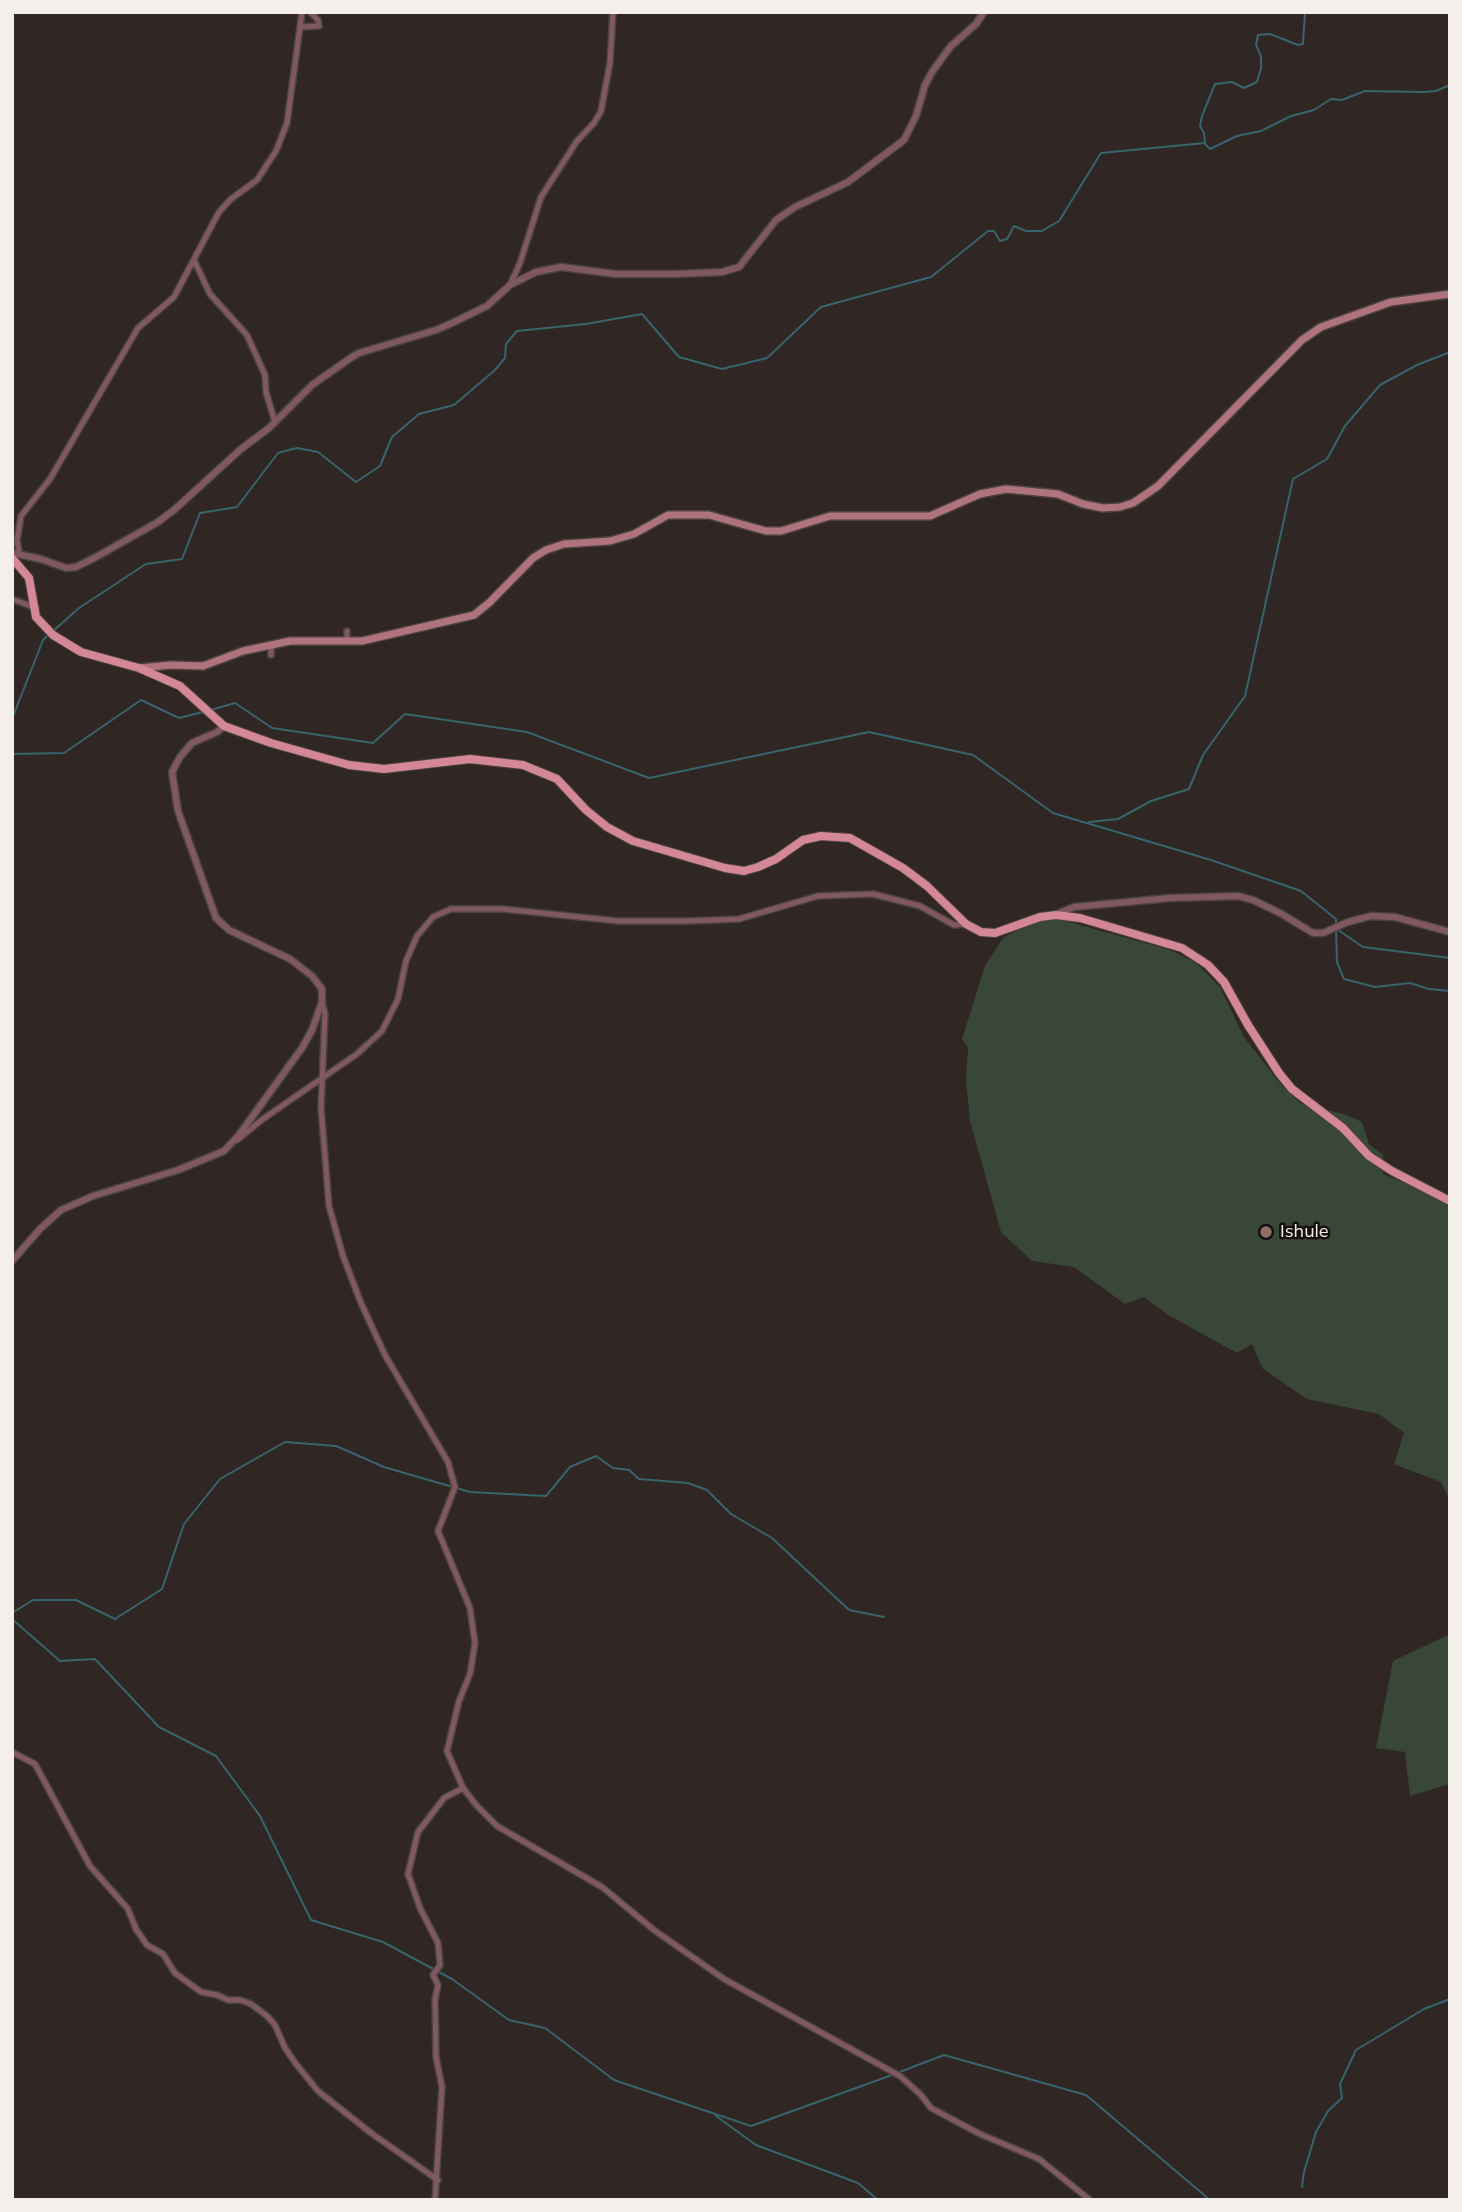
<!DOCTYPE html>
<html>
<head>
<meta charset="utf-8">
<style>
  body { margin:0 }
  #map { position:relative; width:1462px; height:2212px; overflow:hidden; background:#302623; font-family:Mulish,sans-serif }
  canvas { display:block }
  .frame { position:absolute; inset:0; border:14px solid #f5efec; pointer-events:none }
</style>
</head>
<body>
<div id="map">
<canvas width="1462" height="2212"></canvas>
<div class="frame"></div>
</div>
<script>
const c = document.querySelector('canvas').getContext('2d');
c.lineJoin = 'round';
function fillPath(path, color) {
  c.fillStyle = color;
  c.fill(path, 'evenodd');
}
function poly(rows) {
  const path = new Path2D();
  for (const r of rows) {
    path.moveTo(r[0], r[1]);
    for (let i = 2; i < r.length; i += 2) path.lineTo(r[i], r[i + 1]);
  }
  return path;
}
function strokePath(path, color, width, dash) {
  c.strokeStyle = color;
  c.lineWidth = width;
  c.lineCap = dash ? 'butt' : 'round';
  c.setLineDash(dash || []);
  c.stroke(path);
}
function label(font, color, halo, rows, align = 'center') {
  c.font = font + ' Mulish,sans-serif';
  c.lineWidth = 5;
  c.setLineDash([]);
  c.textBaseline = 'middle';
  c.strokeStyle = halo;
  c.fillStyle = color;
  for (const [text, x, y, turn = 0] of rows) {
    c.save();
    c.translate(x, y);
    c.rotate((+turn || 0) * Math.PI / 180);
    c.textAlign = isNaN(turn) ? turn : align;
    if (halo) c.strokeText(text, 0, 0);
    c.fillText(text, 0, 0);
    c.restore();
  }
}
const green = poly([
  [1059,919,1170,950,1196,963,1220,987,1244,1037,1282,1086,1301,1104,1344,1114,1362,1122,1369,1144,1383,1155,1383,1174,1450,1202,1450,1501,1441,1482,1394,1464,1404,1433,1379,1414,1307,1399,1263,1369,1252,1344,1237,1353,1168,1315,1144,1297,1125,1304,1074,1267,1032,1261,1001,1232,970,1121,966,1082,968,1048,962,1039,985,966,1003,938,1034,921],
  [1450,1634,1450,1784,1410,1796,1405,1752,1376,1748,1393,1661]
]);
const stream = poly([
  [1205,144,1210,149,1237,136,1261,131,1291,116,1314,110,1331,99,1342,100,1365,91,1424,92,1436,91,1450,85],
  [52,632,79,608,146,564,182,559,200,513,237,507,278,453,297,448,318,452,356,482,380,466,392,437,419,414,454,405,495,370,505,358,506,344,517,331,586,324,642,314,679,357,722,369,767,358,821,307,931,277,988,231,994,231,1000,241,1007,239,1014,226,1026,231,1042,231,1059,221,1101,153,1205,143,1204,133,1200,126,1202,116,1215,84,1232,82,1244,88,1257,82,1261,68,1261,56,1256,45,1258,35,1270,34,1298,45,1303,44,1305,12],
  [211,710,235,703,272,728,373,743,405,714,527,732,649,778,869,732,973,755,1053,813,1211,860,1301,891,1336,919,1336,925],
  [12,719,43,640,48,635],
  [12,754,64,753,141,700,179,718,203,712],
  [1089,822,1118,819,1151,801,1189,789,1203,755,1245,696,1293,479,1327,459,1345,426,1380,385,1417,365,1450,352],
  [1336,929,1337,962,1344,979,1375,987,1410,983,1429,989,1450,991],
  [1338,930,1363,947,1450,958],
  [12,1613,33,1600,76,1600,115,1619,162,1589,184,1524,220,1479,285,1442,336,1446,384,1467,470,1492,546,1496,570,1467,596,1456,613,1468,629,1470,639,1479,688,1483,707,1490,731,1514,772,1538,849,1610,884,1617],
  [12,1619,60,1661,95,1659,159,1727,216,1756,260,1816,311,1920,383,1942,452,1979,509,2020,545,2028,614,2080,751,2126,892,2075],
  [897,2073,944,2055,1086,2095,1210,2200],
  [716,2116,756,2145,858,2183,878,2200],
  [1302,2187,1304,2172,1316,2132,1328,2111,1342,2098,1340,2084,1356,2050,1424,2009,1450,1999]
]);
const minor = poly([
  [300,27,319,26,318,20,310,12],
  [194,260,210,294,247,335,265,375,266,392,275,422],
  [510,285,520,263,541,197,577,141,594,123,601,111,610,63,613,12],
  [20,555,17,541,21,516,50,479,138,328,174,297,219,212,231,199,257,180,276,151,287,123,302,12],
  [12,599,36,608],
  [347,642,347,631],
  [271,644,271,655],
  [322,1002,325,1014,321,1107,329,1206,343,1256,361,1303,385,1355,448,1462,455,1487,438,1531,470,1608,475,1643,470,1674,459,1701,447,1751,463,1788,477,1806,497,1826,602,1887,654,1930,724,1979,900,2076,921,2095,931,2108,980,2134,1039,2159,1090,2200],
  [237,1140,263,1119,357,1054,382,1031,398,999,406,961,417,936,433,917,451,909,503,909,618,921,690,921,739,919,818,896,873,894,920,906,954,925,966,924],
  [12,1752,35,1764,90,1866,128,1909,136,1929,147,1945,163,1954,175,1973,201,1992,217,1995,228,2000,240,2000,251,2004,267,2016,275,2025,285,2048,296,2064,318,2091,371,2133,438,2180],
  [435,2200,442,2087,436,2057,435,2000,438,1985,433,1975,440,1965,438,1943,420,1908,408,1874,418,1832,444,1798,463,1788]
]);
const tertiary = poly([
  [12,553,41,559,66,568,76,567,96,557,158,522,174,510,241,449,269,428,312,385,352,357,359,353,436,330,452,323,487,306,510,285,536,272,561,267,616,274,678,274,722,272,739,267,776,220,795,207,848,182,904,140,916,116,925,85,932,72,951,46,976,24,984,12],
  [1057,914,1074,907,1170,898,1238,896,1253,900,1280,913,1313,933,1323,933,1348,922,1371,916,1395,917,1450,932],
  [12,1261,40,1229,61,1210,93,1196,178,1170,224,1151,239,1135,302,1048,312,1030,322,1002,322,989,312,976,290,959,229,930,216,918,178,811,172,772,180,757,192,743,217,732,224,726]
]);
const secondary = poly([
  [139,668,171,665,203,666,243,651,290,641,362,641,474,615,490,602,533,558,546,550,564,544,610,541,634,534,668,515,709,515,766,531,781,531,830,516,930,516,980,494,1006,489,1058,494,1083,504,1103,508,1120,507,1133,503,1158,486,1302,340,1321,327,1391,302,1450,294]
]);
const primary = poly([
  [12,558,29,578,36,617,53,635,81,652,139,668,180,686,224,726,271,743,349,765,384,769,470,759,523,765,557,779,586,810,607,827,633,841,725,868,744,871,758,867,776,859,803,840,821,836,850,838,903,868,927,886,966,924,981,932,995,933,1040,917,1056,915,1080,918,1182,948,1208,965,1224,982,1248,1025,1279,1073,1292,1089,1343,1128,1369,1156,1392,1171,1450,1201]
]);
const markers = [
  [1266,1232,7,"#8d6e63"]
];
const poiNames = [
  ["Ishule",1280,1232]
];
fillPath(green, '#384737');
strokePath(stream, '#37656d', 2);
strokePath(minor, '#4c423f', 8);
strokePath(tertiary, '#4c423f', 9);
strokePath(secondary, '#4c423f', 10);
strokePath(primary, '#4c423f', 10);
strokePath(minor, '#7f595f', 5);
strokePath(tertiary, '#7f595f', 6);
strokePath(secondary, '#af737d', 7);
strokePath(primary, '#d48794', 8);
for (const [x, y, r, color] of markers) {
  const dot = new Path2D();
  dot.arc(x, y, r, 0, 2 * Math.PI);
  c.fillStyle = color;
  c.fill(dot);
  strokePath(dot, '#15100f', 2.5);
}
label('18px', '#f5efec', '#15100f', poiNames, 'left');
</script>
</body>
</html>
